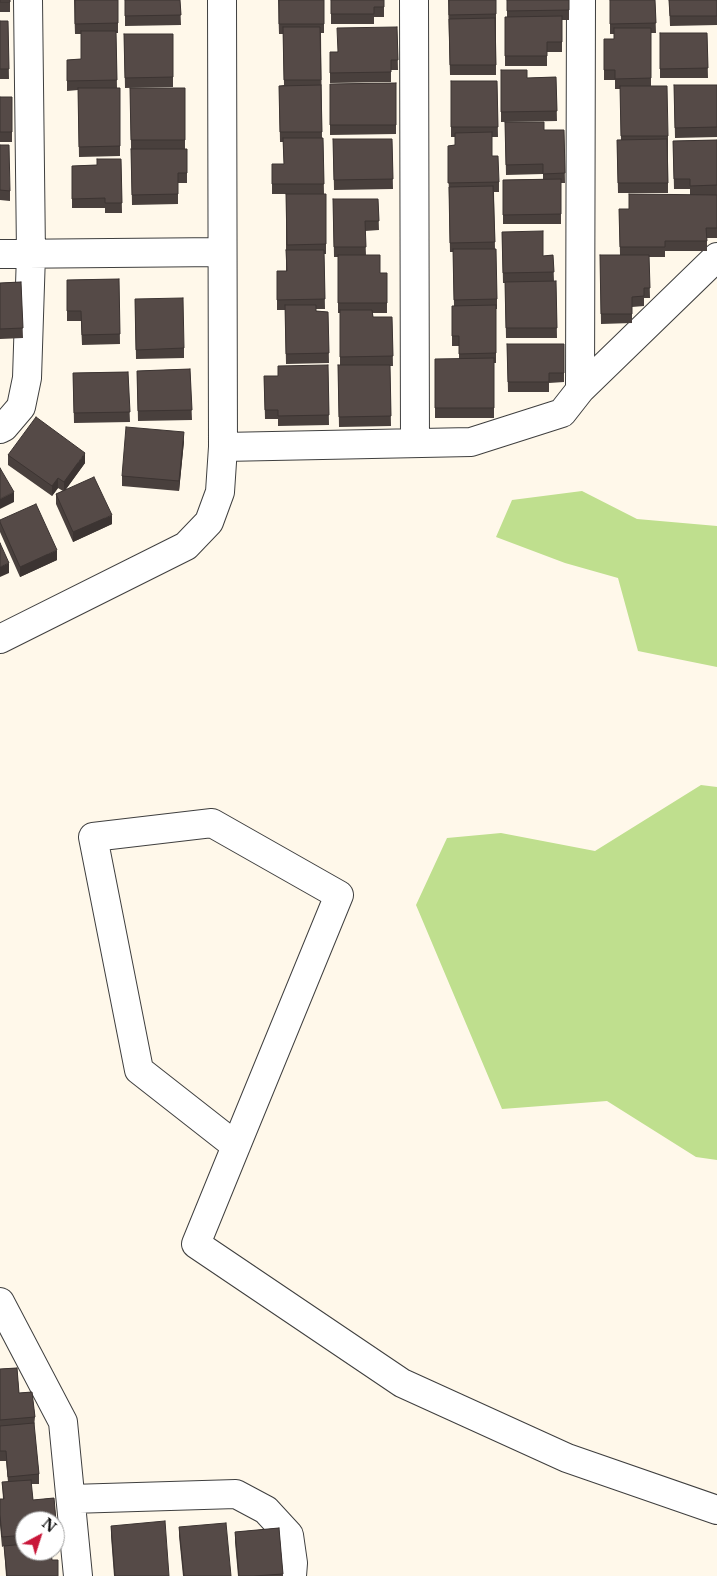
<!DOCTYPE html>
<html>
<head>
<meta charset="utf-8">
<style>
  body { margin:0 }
  #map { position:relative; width:717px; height:1576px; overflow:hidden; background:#fff8ea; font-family:"Libre Baskerville",serif }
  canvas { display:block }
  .north { position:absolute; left:15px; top:1511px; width:50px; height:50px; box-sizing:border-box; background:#fff; border:1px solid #9e9e9e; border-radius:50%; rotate:40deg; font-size:14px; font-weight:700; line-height:20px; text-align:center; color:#0c0c0c }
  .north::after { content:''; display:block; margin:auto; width:18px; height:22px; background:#c9173a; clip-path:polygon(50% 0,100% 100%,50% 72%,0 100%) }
</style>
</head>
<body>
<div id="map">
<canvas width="717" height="1576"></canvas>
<div class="north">N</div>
</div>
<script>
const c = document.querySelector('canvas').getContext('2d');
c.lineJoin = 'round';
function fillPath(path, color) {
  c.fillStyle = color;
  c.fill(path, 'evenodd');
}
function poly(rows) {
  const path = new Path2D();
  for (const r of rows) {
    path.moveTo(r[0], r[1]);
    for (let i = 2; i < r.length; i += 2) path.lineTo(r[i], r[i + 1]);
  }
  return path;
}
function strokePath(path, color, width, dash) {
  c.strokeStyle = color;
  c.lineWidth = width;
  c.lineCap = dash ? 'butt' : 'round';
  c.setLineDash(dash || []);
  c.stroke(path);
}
const forest = poly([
  [582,491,637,519,717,526,717,667,638,651,618,578,565,563,496,537,512,500],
  [701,785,717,787,717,1160,696,1157,607,1101,502,1109,416,905,447,838,501,833,595,851]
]);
const minor = poly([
  [414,0,415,443],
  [0,254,222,252],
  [580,390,581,0],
  [0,429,4,427,21,407,27,378,31,254,28,0],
  [223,447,471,442,562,413,580,390,717,257],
  [0,639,186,546,209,522,220,492,223,447,222,0],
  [236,1146,139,1070,93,837,212,823,339,895,236,1146,196,1244,402,1383,567,1458,717,1510],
  [0,1302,63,1422,78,1576],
  [71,1499,236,1494,266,1510,289,1535,293,1563,292,1576]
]);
const wall = poly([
  [0,0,10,0,10,12,0,12],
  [74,0,118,0,118,33,116,33,117,88,120,88,120,156,79,157,78,90,67,91,67,60,81,59,81,34,75,34],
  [125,0,180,0,181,25,125,26],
  [278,0,324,0,324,33,321,33,322,138,323,138,324,194,272,194,272,164,284,164,283,142,280,142,279,86,284,85,283,34,279,34],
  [331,0,384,0,384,17,374,17,374,24,331,24],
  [448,0,496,0,496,75,450,75],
  [507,0,569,0,569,20,562,20,562,52,547,52,547,66,505,66,505,17,507,17],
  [610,0,655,0,656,33,651,33,651,86,668,136,668,193,618,193,617,140,621,140,620,89,615,89,615,80,604,80,604,39,614,39,614,34,610,34],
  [669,0,717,0,717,25,670,26],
  [0,21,8,21,9,79,0,79],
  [397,27,398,70,391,70,391,82,330,83,330,52,337,52],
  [660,33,707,33,708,78,660,78],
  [124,34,173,34,173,87,125,88],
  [501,70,527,78,556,77,557,121,501,122],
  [451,81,497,81,498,137,492,137,492,156,499,182,499,192,494,192,495,249,497,299,497,309,496,309,496,363,494,363,494,418,435,418,435,359,459,359,459,346,452,346,452,306,454,306,453,252,450,252,448,146,455,145,455,137,451,137],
  [396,83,396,134,330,135,330,84],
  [674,85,717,85,717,137,675,138],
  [130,88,185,88,185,149,187,149,187,183,178,183,178,204,132,205],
  [0,97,12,97,12,142,0,142],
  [505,122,544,130,564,130,565,183,561,183,561,224,503,224,503,180,543,179,543,174,506,175],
  [333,139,392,139,393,189,334,190],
  [717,140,717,238,707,238,707,251,665,251,665,257,649,257,650,298,644,298,644,306,632,307,632,323,601,324,600,255,620,255,619,209,629,209,629,194,690,195,690,189,674,189,673,141],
  [0,145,10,191,10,201,0,200],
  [121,159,122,213,105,213,105,208,72,208,72,166,97,165],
  [286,194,326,194,326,254,324,254,325,309,316,309,316,311,328,312,329,363,286,364,285,310,277,310,277,271,286,271],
  [333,199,378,199,379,230,365,231,366,255,380,273,387,273,387,313,373,313,373,317,392,317,393,366,390,366,391,426,339,427,338,365,340,365,340,313,338,313,338,257,334,257],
  [502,232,543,256,553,255,554,281,556,281,557,338,506,338,505,283,503,283],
  [119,279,120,344,82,345,81,321,67,321,67,280],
  [21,282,23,338,0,339,0,283],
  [135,299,184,348,184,358,136,359],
  [507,344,564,344,564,382,549,383,549,392,508,392],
  [328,365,329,425,278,426,278,419,265,419,264,376,278,376],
  [190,369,192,420,138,421,137,371],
  [128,372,130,422,74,423,73,373],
  [184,441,179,491,122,486,122,476],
  [8,455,85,463,66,489,112,524,73,542,56,504,56,494,63,491,58,488,52,496,8,465],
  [0,520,57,560,20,577,0,532],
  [17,1368,19,1393,32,1392,35,1417,34,1427,39,1474,39,1484,31,1484,33,1500,54,1498,57,1532,57,1542,55,1542,55,1521,25,1521,25,1551,51,1551,52,1560,58,1560,58,1576,6,1576,4,1546,2,1547,0,1525,0,1499,3,1499,2,1482,8,1482,6,1461,0,1461,0,1369],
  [111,1526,169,1576,114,1576,111,1536],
  [179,1527,231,1576,183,1576,179,1536],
  [279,1528,283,1576,238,1576,235,1542,235,1532]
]);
const shadedWall = poly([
  [184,432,184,441,179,491,179,481],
  [85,453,85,463,64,492,64,482],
  [58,478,58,488,52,496,52,486],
  [14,492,14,502,0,509,0,499],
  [112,515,112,524,73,542,73,532],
  [57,550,57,560,20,577,20,567],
  [9,563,9,573,0,577,0,567]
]);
const building = poly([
  [0,0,10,0,10,2,0,2,0,0],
  [75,0,118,0,118,23,75,24,75,0],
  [125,0,180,0,181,15,125,16,125,0],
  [279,0,324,0,324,24,279,24,279,0],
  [331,0,384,0,384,7,374,7,374,14,331,14,331,0],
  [449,0,496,0,496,14,449,15,449,0],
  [507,0,569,0,569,10,507,11,507,0],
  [610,0,655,0,656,23,610,24,610,0],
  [669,0,717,0,717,16,670,16,669,0],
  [562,16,562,42,547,42,547,56,505,56,505,17,562,16],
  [495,18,496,65,450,65,449,19,495,18],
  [0,21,8,21,9,69,0,69,0,21],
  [283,27,320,27,321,80,284,80,283,27],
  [397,27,398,60,391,60,391,72,330,73,330,52,338,52,337,28,397,27],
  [614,28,651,28,651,78,615,79,615,70,604,70,604,39,614,39,614,28],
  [81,31,116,31,117,80,67,81,67,60,81,59,81,31],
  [660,33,707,33,708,68,660,69,660,33],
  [124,34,173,34,173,77,125,78,124,34],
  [501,70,527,70,527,78,556,77,557,111,501,112,501,70],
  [451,81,497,81,498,127,451,127,451,81],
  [396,83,396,125,330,125,330,84,396,83],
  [321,85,322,132,280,132,279,86,321,85],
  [674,85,717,85,717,127,675,128,674,85],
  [620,86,667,86,668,136,621,136,620,86],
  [78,88,120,88,120,146,79,147,78,88],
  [130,88,185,88,185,140,131,140,130,88],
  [0,97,12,97,12,132,0,132,0,97],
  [505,122,544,122,544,130,564,130,565,173,543,174,543,164,506,165,505,122],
  [492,132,492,156,498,156,499,182,448,183,448,146,455,145,455,133,492,132],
  [283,138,323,138,324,184,272,184,272,164,284,164,283,138],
  [333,139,392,139,393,179,334,180,333,139],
  [667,139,668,183,618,183,617,140,667,139],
  [717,140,717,185,690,186,690,179,674,179,673,141,717,140],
  [0,145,9,145,10,191,0,190,0,145],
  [131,149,187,149,187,173,178,173,178,194,132,195,131,149],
  [97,159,121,159,122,203,105,203,105,198,72,199,72,166,97,165,97,159],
  [561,179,561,214,503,215,503,180,561,179],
  [493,186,495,242,450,243,449,187,493,186],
  [286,194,326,194,326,244,287,245,286,194],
  [629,194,717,195,717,228,706,228,707,241,665,241,665,247,620,247,619,209,629,209,629,194],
  [333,199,378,199,379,221,365,221,366,247,334,247,333,199],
  [543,231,543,256,553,255,554,272,503,273,502,232,543,231],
  [453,249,496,249,497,299,454,300,453,249],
  [286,250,324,250,325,299,277,300,277,271,287,271,286,250],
  [338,255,380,255,380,273,387,273,387,303,338,303,338,255],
  [600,255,649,255,650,288,644,288,644,296,632,297,632,314,601,314,600,255],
  [119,279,120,334,82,335,81,311,67,311,67,280,119,279],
  [556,281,557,328,506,328,505,282,556,281],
  [21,282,23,328,0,329,0,283,21,282],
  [183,298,184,348,136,350,135,299,183,298],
  [285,305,316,305,316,311,328,312,329,353,286,354,285,305],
  [496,305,496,353,459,354,459,336,452,336,452,306,496,305],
  [340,310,372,310,373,317,392,317,393,356,340,357,340,310],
  [507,344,564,344,564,373,549,373,549,382,508,382,507,344],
  [494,358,494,408,435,408,435,359,494,358],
  [328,365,329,415,278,416,278,410,265,410,264,376,278,376,278,366,328,365],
  [338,365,390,365,391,416,339,417,338,365],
  [190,369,192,410,138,411,137,371,190,369],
  [128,372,130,412,74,413,73,373,128,372],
  [36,417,85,453,64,482,58,478,52,486,8,455,36,417],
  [126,427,184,432,179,481,122,476,126,427],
  [0,468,14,492,0,499,0,468],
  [94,477,112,515,73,532,56,494,94,477],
  [36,504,57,550,20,567,0,522,0,520,36,504],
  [0,543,9,563,0,567,0,543],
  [17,1368,19,1393,32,1392,35,1417,0,1420,0,1369,17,1368],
  [34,1423,39,1474,8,1477,6,1451,0,1451,0,1426,34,1423],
  [31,1480,33,1500,54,1498,57,1532,55,1532,55,1521,25,1521,25,1535,2,1537,0,1515,0,1499,4,1499,2,1482,31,1480],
  [165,1521,169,1576,115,1576,111,1526,165,1521],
  [226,1523,231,1576,184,1576,179,1527,226,1523],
  [279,1528,283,1574,254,1576,239,1576,235,1532,279,1528],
  [25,1544,25,1551,51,1551,52,1560,58,1560,58,1576,7,1576,4,1546,25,1544]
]);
fillPath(forest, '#bfdf8e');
strokePath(minor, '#3f3f3f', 30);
strokePath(minor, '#fff', 28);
fillPath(wall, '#49403d');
fillPath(shadedWall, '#3c3432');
fillPath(building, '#554a47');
strokePath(building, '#3c3432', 1);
</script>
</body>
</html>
